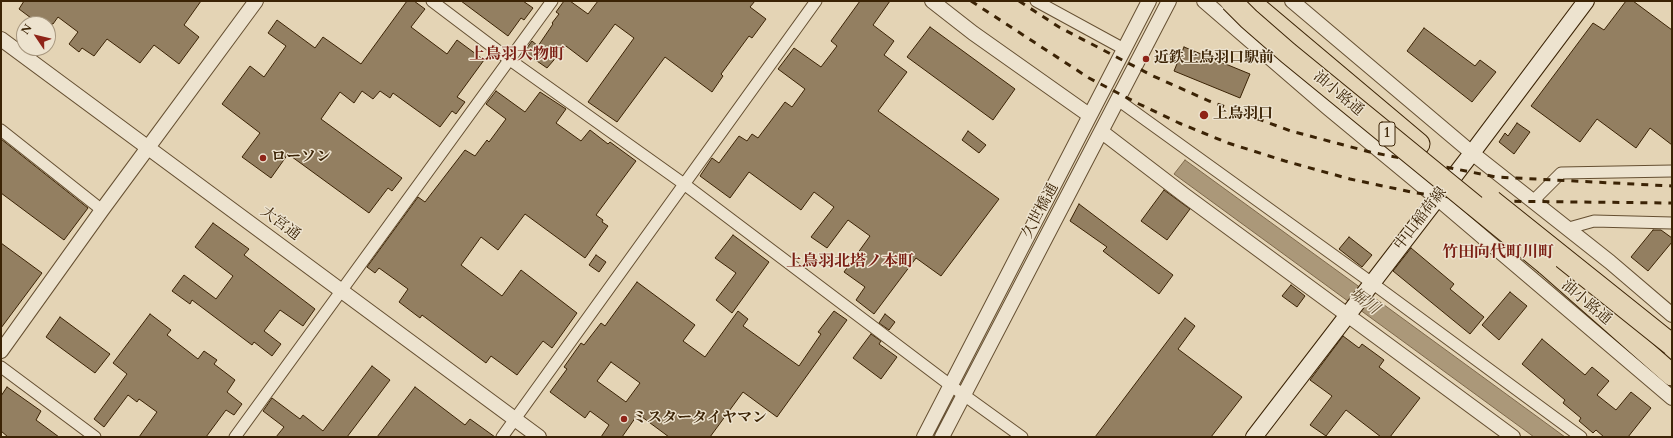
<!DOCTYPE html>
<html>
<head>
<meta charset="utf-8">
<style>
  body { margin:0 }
  #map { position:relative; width:1673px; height:438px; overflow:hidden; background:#e4d4b5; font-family:Cardo,serif }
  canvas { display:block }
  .frame { position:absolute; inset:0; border:2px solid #3b2305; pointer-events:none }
  .north { position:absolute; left:16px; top:16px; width:40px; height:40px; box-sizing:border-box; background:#ede3cf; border:1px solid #a6967e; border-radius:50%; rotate:305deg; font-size:11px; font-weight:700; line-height:16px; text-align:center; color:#3b2305 }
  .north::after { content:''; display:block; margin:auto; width:14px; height:18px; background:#8f2418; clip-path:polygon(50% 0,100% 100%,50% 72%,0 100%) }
</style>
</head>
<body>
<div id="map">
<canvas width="1673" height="438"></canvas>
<div class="frame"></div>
<div class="north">N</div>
</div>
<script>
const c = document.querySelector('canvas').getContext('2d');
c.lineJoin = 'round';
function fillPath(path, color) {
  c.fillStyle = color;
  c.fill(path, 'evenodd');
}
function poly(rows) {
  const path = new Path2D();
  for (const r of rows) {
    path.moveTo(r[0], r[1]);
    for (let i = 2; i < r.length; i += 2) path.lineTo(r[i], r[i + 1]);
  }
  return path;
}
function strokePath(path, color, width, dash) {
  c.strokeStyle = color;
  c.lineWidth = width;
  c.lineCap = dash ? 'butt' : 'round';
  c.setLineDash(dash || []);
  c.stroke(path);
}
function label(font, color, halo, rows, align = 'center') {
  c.font = font + ' Cardo,"Noto Serif JP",serif';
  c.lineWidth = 3;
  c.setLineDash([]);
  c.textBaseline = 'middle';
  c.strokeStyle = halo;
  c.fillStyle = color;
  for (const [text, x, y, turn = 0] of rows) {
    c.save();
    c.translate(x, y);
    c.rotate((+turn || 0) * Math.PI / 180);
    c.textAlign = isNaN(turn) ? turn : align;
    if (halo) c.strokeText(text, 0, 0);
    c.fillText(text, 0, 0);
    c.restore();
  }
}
const water = poly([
  [1185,160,1376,299,1565,437,1534,437,1174,174,1185,160]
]);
const building = poly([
  [24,1,201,1,184,25,199,37,179,64,154,45,140,63,107,39,94,56,82,48,79,52,69,44,78,32,58,17,53,24,39,24,19,9,24,1],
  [407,1,414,1,425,9,411,27,447,54,457,40,484,60,457,97,465,102,456,114,452,111,440,127,393,93,390,98,380,91,373,99,362,91,354,103,340,92,321,119,402,178,392,191,388,188,369,213,288,154,271,178,242,157,260,133,222,104,250,66,264,77,286,46,268,33,277,20,315,48,323,37,361,64,407,1],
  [461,1,523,1,533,8,524,20,521,18,508,36,461,1],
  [564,1,570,1,588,14,598,1,755,1,750,7,766,19,752,38,749,36,721,74,723,76,712,92,665,57,617,122,588,102,634,38,615,24,587,62,566,46,547,68,524,52,532,41,538,46,553,24,552,23,559,14,556,12,564,1],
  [860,1,890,1,873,25,894,41,884,55,907,72,878,111,999,199,941,276,916,258,874,314,856,300,865,287,844,272,870,236,848,220,827,248,811,237,834,207,814,192,801,210,749,172,730,198,700,176,712,158,719,163,739,136,747,141,752,134,758,138,785,102,792,107,805,89,778,69,794,48,821,67,837,46,831,41,860,1],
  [1626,1,1633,1,1672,30,1672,145,1650,128,1636,148,1597,119,1580,142,1531,106,1593,23,1604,30,1626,1],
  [930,27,1015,89,993,120,907,57,930,27],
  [1424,28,1475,66,1480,60,1496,72,1472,102,1407,51,1424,28],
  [1184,47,1250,74,1240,98,1174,71,1184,47],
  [496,91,525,112,540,92,566,109,556,123,581,141,590,130,608,144,610,142,636,161,596,215,603,220,602,222,608,226,585,258,525,214,498,250,481,237,461,265,502,296,521,270,577,313,552,348,543,341,517,375,491,356,486,363,422,315,420,318,399,302,408,289,379,268,375,273,367,267,418,197,425,202,465,150,475,156,487,140,489,142,506,119,486,104,496,91],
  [1517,123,1530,132,1514,154,1499,142,1505,133,1508,136,1517,123],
  [968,131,986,145,979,153,962,140,968,131],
  [1,139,88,208,64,240,1,193,1,139],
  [1164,190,1190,209,1167,240,1141,221,1164,190],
  [1079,204,1173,275,1159,294,1103,251,1107,247,1070,221,1079,204],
  [213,223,249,249,244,255,315,309,303,326,280,310,264,331,281,344,272,356,254,342,252,345,192,300,190,304,172,291,184,275,216,299,233,276,195,247,213,223],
  [1653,230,1661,230,1672,238,1672,242,1648,271,1631,257,1653,230],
  [733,235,769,262,732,313,716,300,736,273,715,258,733,235],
  [1349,237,1372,255,1362,267,1339,249,1349,237],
  [1,243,42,273,1,328,1,243],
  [1411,248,1454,284,1450,289,1484,317,1470,334,1393,271,1411,248],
  [596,255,606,262,599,272,589,265,596,255],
  [637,282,695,325,683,341,705,357,738,311,748,319,743,326,799,366,821,334,818,332,834,311,847,320,777,417,743,392,710,437,669,437,638,414,622,437,601,437,609,425,590,411,585,418,550,392,567,369,564,367,581,343,584,345,601,323,605,326,637,282],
  [611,362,640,383,626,402,597,381,611,362],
  [1291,285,1305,296,1297,307,1282,296,1291,285],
  [1510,292,1527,306,1499,340,1482,325,1510,292],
  [150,314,171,330,167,335,198,359,204,351,217,360,214,364,235,380,227,392,242,404,234,415,226,410,206,437,139,437,157,412,139,399,137,402,128,395,104,427,94,419,127,374,113,363,150,314],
  [885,314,895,322,889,330,879,323,885,314],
  [60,317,110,354,95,373,46,337,60,317],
  [1185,318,1195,326,1178,349,1242,397,1211,437,1095,437,1185,318],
  [871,334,881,341,879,344,897,357,881,379,853,358,871,334],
  [1343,336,1359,348,1362,344,1384,360,1379,367,1420,398,1390,437,1381,437,1346,410,1326,436,1310,425,1332,396,1310,380,1343,336],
  [1542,339,1585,375,1592,367,1609,381,1597,395,1616,410,1631,392,1651,408,1628,437,1604,437,1596,430,1593,433,1579,421,1581,418,1563,403,1565,400,1522,364,1542,339],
  [372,366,390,380,347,437,276,437,284,427,263,411,272,398,300,419,303,415,323,431,372,366],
  [7,387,41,411,36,420,59,437,8,437,1,431,1,396,7,387],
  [415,387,465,425,470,419,495,437,377,437,415,387]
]);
const minor = poly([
  [432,1,510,60,684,184,950,385,1022,437],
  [1036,1,1124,49],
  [1118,100,1372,283,1581,437],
  [1,130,102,210],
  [1533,201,1561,173,1672,171],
  [1569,228,1594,221,1672,223],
  [1,367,95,437],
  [235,437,552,1],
  [502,437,816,1]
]);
const tertiary = poly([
  [932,1,973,33,1089,115],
  [1204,1,1328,108,1437,198,1672,398],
  [1292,1,1472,153,1610,262,1672,315],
  [1,39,539,437],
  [1102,132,1183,194,1513,437],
  [1,351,102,210,256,1],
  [924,437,1149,1],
  [942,437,1169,1]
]);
const secondary = poly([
  [1254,437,1472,153,1586,1]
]);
const motorway = poly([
  [1249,1,1419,144],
  [1546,264,1672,375]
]);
const rail = poly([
  [971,1,1089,78,1139,104,1179,123,1228,143,1285,161,1350,179,1416,193,1484,201,1672,203],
  [1019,1,1059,27,1151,75,1209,101,1291,131,1370,152,1496,177,1672,186]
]);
const motorwayBridge = poly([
  [1231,1,1249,19,1288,53,1546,264],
  [1492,201,1672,345]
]);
const markers = [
  [1146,59,4,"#8f2418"],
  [1204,115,5,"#8f2418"],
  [263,158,4,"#8f2418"],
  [624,419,4,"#8f2418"]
];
const shields = [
  [1387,134,16]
];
const shieldNames = [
  ["1",1387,134]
];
const poiNames = [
  ["近鉄上鳥羽口駅前",1154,59],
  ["上鳥羽口",1213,115],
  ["ローソン",271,158],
  ["ミスタータイヤマン",632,419]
];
const streetNames = [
  ["油小路通",1338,94,40],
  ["久世橋通",1041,211,-62],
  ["中山稲荷線",1421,219,-52],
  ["大宮通",280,224,37],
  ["油小路通",1586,303,40]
];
const neighbourhoodNames = [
  ["上鳥羽大物町",517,55],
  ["竹田向代町川町",1498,253],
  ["上鳥羽北塔ノ本町",850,262]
];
const waterNames = [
  ["堀川",1364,302,36]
];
fillPath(water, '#ab9879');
strokePath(water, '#7e694b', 1);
fillPath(building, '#937f61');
strokePath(building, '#3b2305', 1);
strokePath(minor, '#654f31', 13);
strokePath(tertiary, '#654f31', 16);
strokePath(secondary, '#3b2305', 18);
strokePath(motorway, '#3b2305', 23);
strokePath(minor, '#ede3cf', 11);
strokePath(tertiary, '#ede3cf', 14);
strokePath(secondary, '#ede3cf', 16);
strokePath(motorway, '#e4d4b5', 21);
strokePath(rail, '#3b2305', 3, [7, 7]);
strokePath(motorwayBridge, '#3b2305', 23, []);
strokePath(motorwayBridge, '#e4d4b5', 21);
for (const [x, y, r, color] of markers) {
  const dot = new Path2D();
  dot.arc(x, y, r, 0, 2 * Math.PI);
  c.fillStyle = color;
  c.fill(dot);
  strokePath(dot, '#ede3cf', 1.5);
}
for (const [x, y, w] of shields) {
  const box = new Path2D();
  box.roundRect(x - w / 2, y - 12, w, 24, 3);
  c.fillStyle = '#ede3cf';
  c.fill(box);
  strokePath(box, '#3b2305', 1);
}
label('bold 14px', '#3b2305', null, shieldNames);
label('bold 15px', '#3b2305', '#ede3cf', poiNames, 'left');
label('15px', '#3b2305', '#ede3cf', streetNames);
label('bold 16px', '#7a1f14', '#ede3cf', neighbourhoodNames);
label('italic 16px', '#5d4628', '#ede3cf', waterNames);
</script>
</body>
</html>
